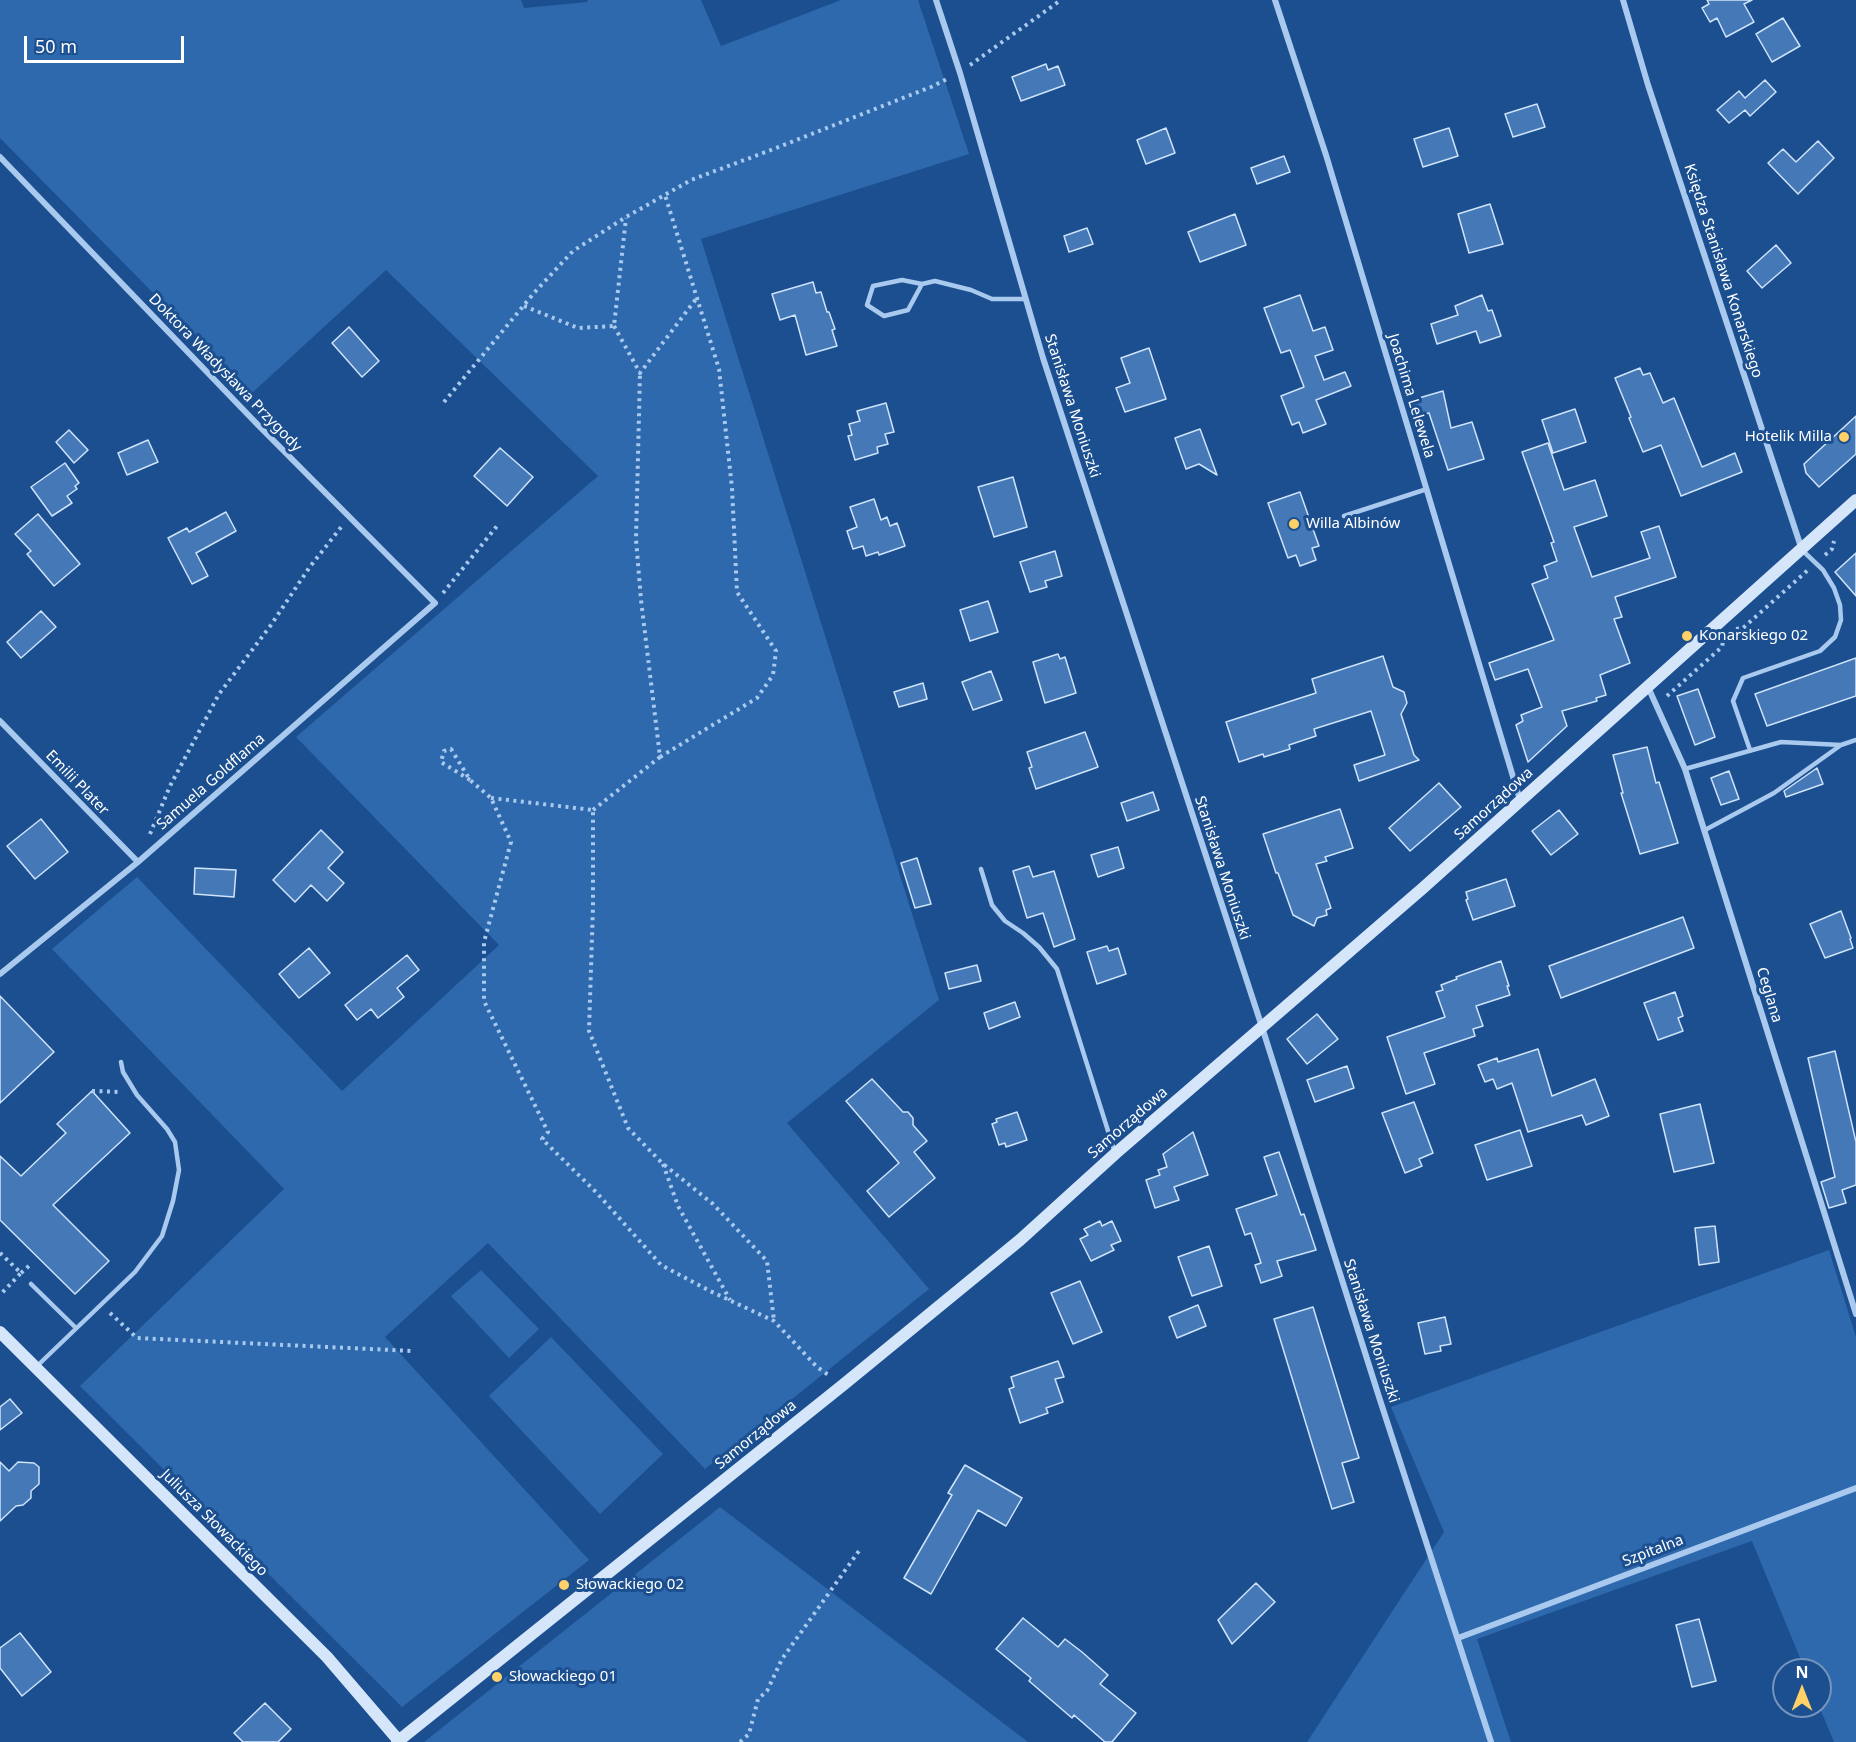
<!DOCTYPE html>
<html>
<head>
<meta charset="utf-8">
<style>
  body { margin:0 }
  #map { position:relative; width:1856px; height:1742px; overflow:hidden; background:#1b4f8f; font-family:"Noto Sans",sans-serif }
  canvas { display:block }
  .north { position:absolute; left:1772px; top:1658px; width:60px; height:60px; box-sizing:border-box; background:#1b4f8f; border:2px solid #7695bc; border-radius:50%; rotate:0deg; font-size:16px; font-weight:700; line-height:24px; text-align:center; color:#fff }
  .north::after { content:''; display:block; margin:auto; width:21px; height:27px; background:#ffd166; clip-path:polygon(50% 0,100% 100%,50% 72%,0 100%) }
  .scale { position:absolute; left:24px; top:36px; width:160px; height:27px; box-sizing:border-box; border:3px solid #fff; border-top:0; padding-left:8px; font-size:18px; line-height:21px; white-space:nowrap; color:#fff; -webkit-text-stroke:4px #1b4f8f; paint-order:stroke }
</style>
</head>
<body>
<div id="map">
<canvas width="1856" height="1742"></canvas>
<div class="north">N</div>
<div class="scale">50 m</div>
</div>
<script>
const c = document.querySelector('canvas').getContext('2d');
c.lineJoin = 'round';
function fillPath(path, color) {
  c.fillStyle = color;
  c.fill(path, 'evenodd');
}
function poly(rows) {
  const path = new Path2D();
  for (const r of rows) {
    path.moveTo(r[0], r[1]);
    for (let i = 2; i < r.length; i += 2) path.lineTo(r[i], r[i + 1]);
  }
  return path;
}
function strokePath(path, color, width, dash) {
  c.strokeStyle = color;
  c.lineWidth = width;
  c.lineCap = dash ? 'butt' : 'round';
  c.setLineDash(dash || []);
  c.stroke(path);
}
function label(font, color, halo, rows, align = 'center') {
  c.font = font + ' "Noto Sans",sans-serif';
  c.lineWidth = 6;
  c.setLineDash([]);
  c.textBaseline = 'middle';
  c.strokeStyle = halo;
  c.fillStyle = color;
  for (const [text, x, y, turn = 0] of rows) {
    c.save();
    c.translate(x, y);
    c.rotate((+turn || 0) * Math.PI / 180);
    c.textAlign = isNaN(turn) ? turn : align;
    if (halo) c.strokeText(text, 0, 0);
    c.fillText(text, 0, 0);
    c.restore();
  }
}
const green = poly([
  [0,0,521,0,524,8,587,2,588,0,701,0,721,46,841,0,918,0,969,154,701,239,939,1000,787,1123,929,1289,705,1469,488,1243,385,1337,589,1560,402,1707,80,1386,284,1189,52,949,137,877,342,1091,499,945,296,737,598,476,386,270,252,393,0,138],
  [1829,1250,1856,1337,1856,1742,1834,1742,1819,1706,1820,1670,1805,1670,1752,1541,1477,1639,1511,1742,1307,1742,1444,1532,1391,1407],
  [481,1270,539,1329,509,1358,451,1296],
  [551,1337,663,1454,600,1514,489,1396],
  [720,1507,1028,1742,424,1742]
]);
const building = poly([
  [1707,0,1752,0,1744,4,1754,22,1726,37,1717,18,1710,22,1702,8,1709,4,1707,0],
  [1783,18,1800,46,1772,62,1756,34,1783,18],
  [1046,64,1048,70,1058,66,1065,85,1021,101,1012,77,1046,64],
  [1765,80,1776,92,1750,116,1745,110,1729,123,1717,110,1739,91,1745,98,1765,80],
  [1537,104,1545,127,1513,137,1505,114,1537,104],
  [1166,128,1175,153,1146,164,1137,140,1166,128],
  [1449,128,1458,156,1423,167,1414,139,1449,128],
  [1818,141,1834,158,1798,194,1768,163,1783,149,1796,162,1818,141],
  [1284,156,1290,172,1257,184,1251,168,1284,156],
  [1490,204,1503,244,1469,253,1458,214,1490,204],
  [1235,214,1246,245,1200,262,1188,232,1235,214],
  [1087,228,1093,244,1069,252,1064,236,1087,228],
  [1776,245,1791,263,1762,288,1747,271,1776,245],
  [813,282,816,293,821,292,827,312,829,312,835,329,832,330,837,346,806,355,795,315,780,320,772,294,813,282],
  [1300,295,1313,331,1325,327,1333,350,1315,356,1324,380,1345,372,1351,386,1316,400,1326,424,1303,433,1299,422,1292,425,1281,396,1304,387,1290,350,1281,353,1264,308,1300,295],
  [1482,295,1488,311,1492,310,1501,336,1480,343,1476,331,1437,344,1431,324,1458,315,1455,306,1482,295],
  [349,327,379,361,362,377,332,343,349,327],
  [1149,348,1166,399,1125,412,1116,388,1130,383,1121,358,1149,348],
  [1640,368,1643,375,1650,373,1663,403,1674,398,1702,467,1735,453,1742,472,1681,496,1661,445,1643,452,1629,418,1631,417,1615,378,1640,368],
  [1443,391,1451,428,1472,422,1484,459,1448,470,1429,413,1417,416,1412,400,1443,391],
  [886,403,894,432,885,434,888,444,877,447,878,453,855,460,848,436,852,435,849,424,860,421,857,411,886,403],
  [1575,409,1586,442,1553,453,1542,420,1575,409],
  [1856,416,1856,454,1819,487,1806,473,1804,464,1856,416],
  [1200,429,1217,475,1199,464,1186,469,1175,438,1200,429],
  [69,430,88,450,74,463,56,442,69,430],
  [148,440,158,462,127,475,118,453,148,440],
  [1548,443,1564,490,1595,480,1607,516,1574,527,1592,577,1650,558,1641,532,1659,526,1676,577,1615,597,1622,617,1614,619,1630,663,1600,675,1606,695,1596,698,1597,701,1562,711,1567,726,1528,762,1516,725,1523,721,1521,715,1542,707,1528,669,1495,680,1489,663,1554,640,1532,584,1548,578,1544,566,1557,561,1551,543,1554,542,1522,452,1548,443],
  [500,448,533,477,507,506,474,476,500,448],
  [65,463,79,483,75,486,77,489,67,496,72,503,52,516,31,487,65,463],
  [1013,477,1027,527,994,537,978,487,1013,477],
  [1300,492,1319,546,1312,548,1316,560,1300,566,1296,555,1288,558,1268,503,1300,492],
  [874,499,881,520,887,517,890,526,897,523,905,546,879,555,878,552,866,556,863,546,853,549,847,531,857,527,850,507,874,499],
  [226,512,236,531,196,553,208,576,192,584,168,538,187,528,189,532,226,512],
  [38,514,80,564,54,586,27,554,31,551,15,534,38,514],
  [1055,551,1062,576,1045,581,1047,587,1030,592,1020,562,1055,551],
  [1856,553,1856,596,1835,572,1856,553],
  [988,601,998,632,970,641,960,610,988,601],
  [41,611,56,627,21,658,7,642,41,611],
  [1058,654,1060,659,1065,657,1076,693,1045,703,1033,662,1058,654],
  [1383,656,1393,687,1404,692,1407,703,1401,714,1414,755,1419,760,1359,781,1354,765,1385,755,1371,711,1314,729,1316,736,1289,745,1290,749,1264,757,1263,754,1239,762,1226,722,1316,693,1312,679,1383,656],
  [1856,658,1856,696,1767,726,1755,694,1856,658],
  [991,671,1002,700,973,710,962,682,991,671],
  [923,683,927,699,899,707,894,692,923,683],
  [1698,689,1715,737,1695,745,1677,696,1698,689],
  [1085,732,1098,767,1036,789,1029,768,1032,767,1027,752,1085,732],
  [1647,747,1656,783,1659,782,1678,843,1640,854,1621,793,1623,793,1613,755,1647,747],
  [1817,768,1823,784,1786,797,1784,791,1817,768],
  [1729,771,1739,799,1721,805,1711,778,1729,771],
  [1439,783,1461,807,1410,851,1389,828,1439,783],
  [1153,792,1159,810,1127,821,1121,803,1153,792],
  [1340,809,1353,848,1325,857,1327,861,1316,864,1331,908,1326,910,1327,915,1317,918,1314,926,1293,915,1278,873,1276,873,1263,834,1340,809],
  [1559,810,1578,834,1551,855,1532,831,1559,810],
  [41,819,68,852,35,879,7,846,41,819],
  [321,830,343,852,328,868,344,883,327,901,311,885,295,902,273,880,321,830],
  [1118,847,1124,868,1098,877,1091,855,1118,847],
  [917,858,931,904,915,908,901,863,917,858],
  [1029,866,1033,877,1054,871,1075,939,1054,947,1043,913,1027,918,1013,871,1029,866],
  [195,868,236,870,234,897,194,894,195,868],
  [1506,879,1515,906,1473,920,1466,900,1468,899,1466,892,1506,879],
  [1841,911,1851,938,1850,939,1853,948,1825,958,1810,924,1841,911],
  [1683,917,1694,948,1561,998,1549,966,1683,917],
  [1107,946,1109,951,1118,948,1126,974,1097,984,1087,952,1107,946],
  [309,948,330,973,299,998,279,974,309,948],
  [407,955,419,970,397,988,404,997,378,1018,371,1009,357,1020,345,1005,407,955],
  [1501,961,1509,986,1507,986,1510,995,1476,1006,1483,1026,1473,1029,1475,1036,1424,1053,1435,1084,1406,1094,1387,1037,1445,1017,1436,992,1443,990,1441,985,1457,979,1456,977,1501,961],
  [977,965,981,981,949,989,945,973,977,965],
  [1675,992,1683,1016,1678,1018,1683,1031,1658,1040,1644,1003,1675,992],
  [0,996,54,1052,0,1103,0,996],
  [1015,1002,1020,1017,989,1029,984,1013,1015,1002],
  [1317,1014,1338,1039,1307,1064,1287,1039,1317,1014],
  [1538,1049,1552,1096,1595,1079,1609,1116,1586,1125,1582,1115,1528,1132,1512,1083,1497,1089,1493,1079,1485,1082,1478,1065,1497,1058,1498,1062,1538,1049],
  [1835,1051,1856,1142,1856,1185,1842,1190,1846,1203,1829,1208,1821,1182,1835,1177,1808,1058,1835,1051],
  [1347,1066,1354,1088,1315,1102,1307,1080,1347,1066],
  [872,1079,903,1112,908,1112,913,1118,913,1125,927,1141,914,1152,935,1178,889,1217,867,1191,899,1163,846,1101,872,1079],
  [92,1091,130,1133,53,1205,109,1261,75,1294,0,1220,0,1156,21,1176,66,1133,57,1124,92,1091],
  [1414,1102,1433,1153,1419,1159,1422,1166,1405,1173,1382,1113,1414,1102],
  [1700,1104,1714,1163,1674,1172,1660,1114,1700,1104],
  [1017,1112,1027,1140,1006,1147,1005,1143,999,1145,992,1124,997,1122,996,1119,1017,1112],
  [1520,1130,1532,1166,1487,1180,1475,1145,1520,1130],
  [1193,1132,1208,1175,1174,1187,1179,1200,1155,1208,1146,1180,1160,1175,1158,1170,1167,1167,1163,1154,1193,1132],
  [1279,1152,1301,1215,1304,1214,1316,1250,1277,1261,1282,1276,1261,1283,1255,1265,1261,1263,1251,1233,1245,1235,1236,1209,1277,1195,1264,1157,1279,1152],
  [1100,1221,1102,1226,1112,1221,1121,1241,1111,1245,1114,1250,1091,1261,1080,1239,1088,1235,1084,1229,1100,1221],
  [1715,1226,1719,1262,1699,1265,1695,1228,1715,1226],
  [1209,1246,1222,1286,1192,1296,1178,1257,1209,1246],
  [1080,1281,1102,1332,1073,1344,1051,1293,1080,1281],
  [1198,1305,1206,1326,1177,1338,1169,1317,1198,1305],
  [1313,1307,1359,1458,1342,1463,1354,1502,1332,1509,1274,1319,1313,1307],
  [1445,1317,1451,1344,1440,1346,1441,1351,1425,1354,1418,1323,1445,1317],
  [1058,1361,1064,1377,1055,1379,1063,1402,1046,1408,1048,1413,1020,1423,1009,1389,1014,1387,1011,1377,1058,1361],
  [10,1399,22,1413,0,1430,0,1407,10,1399],
  [0,1462,9,1471,18,1462,34,1463,39,1467,39,1484,31,1491,31,1498,23,1505,16,1506,0,1521,0,1462],
  [965,1465,1022,1498,1006,1526,978,1510,931,1594,904,1578,952,1495,948,1493,965,1465],
  [1256,1583,1275,1602,1232,1644,1218,1620,1256,1583],
  [1023,1618,1058,1647,1065,1639,1082,1652,1108,1675,1100,1684,1136,1713,1112,1742,1105,1742,1074,1715,1072,1718,1029,1681,1031,1678,996,1649,1023,1618],
  [1699,1619,1716,1681,1692,1687,1676,1625,1699,1619],
  [20,1633,51,1672,22,1696,0,1668,0,1648,20,1633],
  [265,1703,291,1729,278,1742,243,1742,234,1733,265,1703]
]);
const path = poly([
  [970,65,1061,0],
  [524,306,578,328,614,326,626,218],
  [614,326,640,373,696,299],
  [444,402,534,293,573,251,626,217,691,180,771,150,931,87,949,78],
  [1825,555,1832,549,1834,541],
  [443,593,497,526],
  [1736,629,1743,628,1808,570],
  [1667,696,1722,647,1723,641],
  [660,757,757,698,773,675,776,651,737,592,732,488,719,369,665,195],
  [470,780,441,762,444,751,451,749,470,780,491,798,511,842,484,942,484,1001,548,1132,542,1139,596,1192,661,1265,710,1291,774,1321,817,1367,830,1376],
  [491,798,593,810,593,906,589,1031,628,1128,662,1163,713,1204,767,1261,774,1321],
  [593,810,660,757,641,600,636,539,640,373],
  [150,834,170,786,219,694,271,625,309,568,342,526],
  [92,1091,121,1092],
  [663,1164,678,1206,730,1300],
  [0,1253,21,1273,0,1295],
  [21,1273,29,1266],
  [110,1313,137,1338,412,1351],
  [740,1742,749,1734,758,1699,767,1691,782,1659,861,1548]
]);
const lane = poly([
  [922,284,908,310,884,316,867,305,873,286,902,280,922,284,935,281,971,290,992,299,1025,299],
  [1344,516,1427,489],
  [1750,750,1733,701,1743,678,1820,651,1835,637,1841,620,1840,605,1834,588,1823,570,1802,550],
  [1685,769,1781,742,1841,745],
  [1705,830,1774,793,1841,745,1856,740],
  [981,869,992,905,1005,921,1023,933,1039,947,1057,969,1115,1153],
  [31,1284,76,1328],
  [36,1367,135,1272,162,1236,173,1201,179,1170,175,1142,167,1129,137,1095,123,1072,121,1062]
]);
const street = poly([
  [936,0,960,73,1043,358,1262,1027,1380,1400,1491,1742],
  [1275,0,1326,155,1520,800],
  [1623,0,1648,85,1802,550],
  [0,157,258,425,435,603,138,862,0,974],
  [1648,687,1685,769,1856,1314],
  [0,721,138,862],
  [1458,1638,1856,1488]
]);
const secondary = poly([
  [0,1332,327,1657,399,1741],
  [397,1742,843,1385,1020,1240,1116,1153,1423,888,1856,500]
]);
const markers = [
  [1844,437,6,"#ffd166"],
  [1294,524,6,"#ffd166"],
  [1687,636,6,"#ffd166"],
  [564,1585,6,"#ffd166"],
  [497,1677,6,"#ffd166"]
];
const streetNames = [
  ["Księdza Stanisława Konarskiego",1723,271,72],
  ["Doktora Władysława Przygody",225,373,46],
  ["Joachima Lelewela",1411,396,73],
  ["Stanisława Moniuszki",1072,406,72],
  ["Samuela Goldflama",211,782,-41],
  ["Emilii Plater",77,783,46],
  ["Samorządowa",1494,804,-42],
  ["Stanisława Moniuszki",1222,868,72],
  ["Ceglana",1769,995,73],
  ["Samorządowa",1128,1123,-41],
  ["Stanisława Moniuszki",1371,1331,72],
  ["Samorządowa",756,1435,-39],
  ["Juliusza Słowackiego",214,1523,45],
  ["Szpitalna",1653,1551,-21]
];
const poiNames = [
  ["Hotelik Milla",1832,437,"right"],
  ["Willa Albinów",1306,524],
  ["Konarskiego 02",1699,636],
  ["Słowackiego 02",576,1585],
  ["Słowackiego 01",509,1677]
];
fillPath(green, '#2e69ad');
fillPath(building, '#4478b7');
strokePath(building, '#cfe3fa', 1.5);
strokePath(path, '#a9c9ee', 4, [3, 4.5]);
strokePath(lane, '#a9c9ee', 4.5);
strokePath(street, '#a9c9ee', 6);
strokePath(secondary, '#d6e6fa', 12);
for (const [x, y, r, color] of markers) {
  const dot = new Path2D();
  dot.arc(x, y, r, 0, 2 * Math.PI);
  c.fillStyle = color;
  c.fill(dot);
  strokePath(dot, '#1b4f8f', 2);
}
label('15px', '#fff', '#1b4f8f', streetNames);
label('15px', '#fff', '#1b4f8f', poiNames, 'left');
</script>
</body>
</html>
